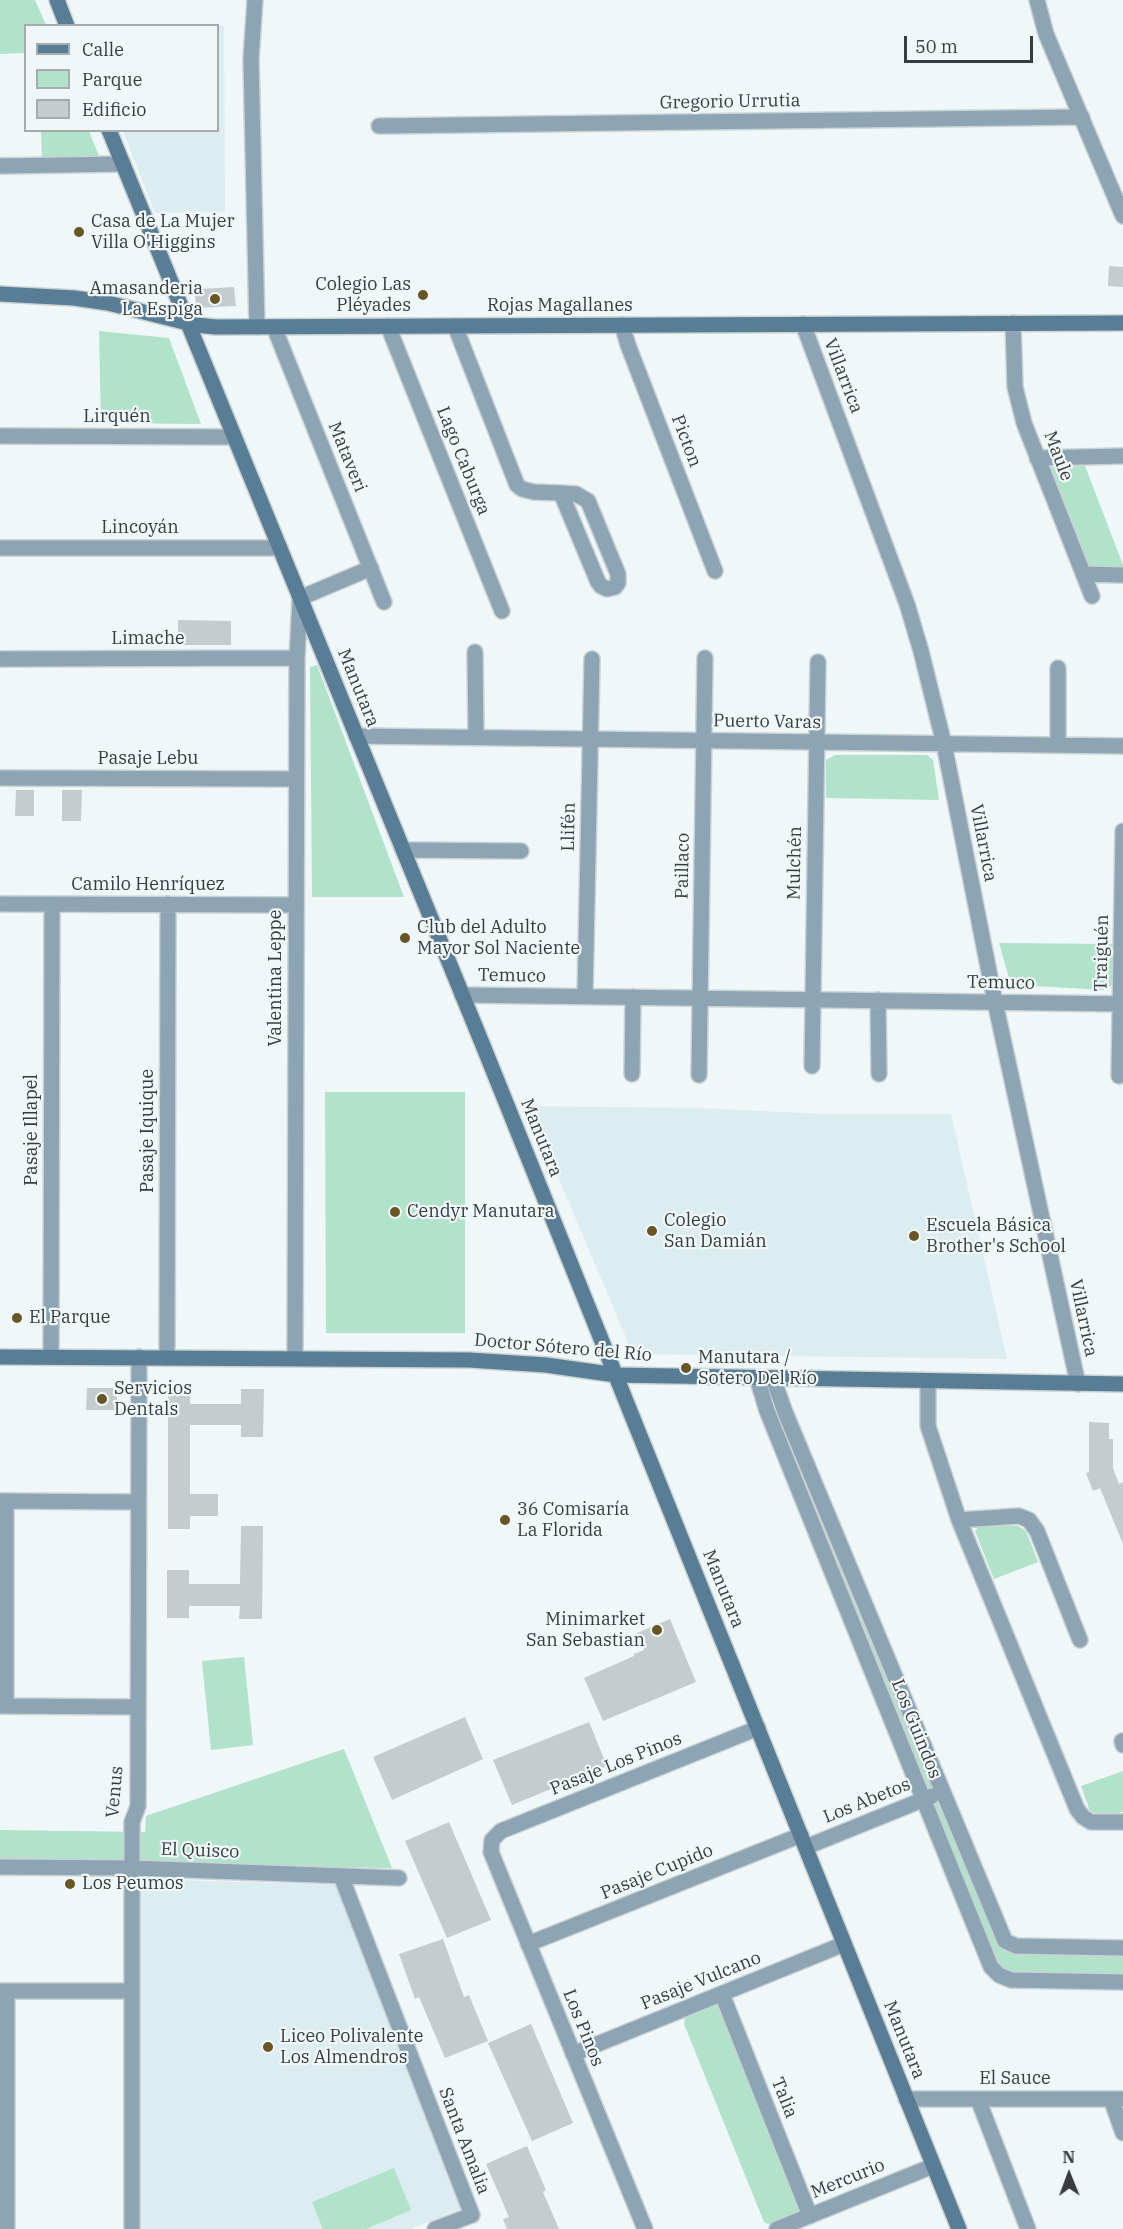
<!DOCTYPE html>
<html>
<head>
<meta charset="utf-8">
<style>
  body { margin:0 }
  #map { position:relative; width:1123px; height:2229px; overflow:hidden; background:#eff7f9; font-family:"IBM Plex Serif",serif }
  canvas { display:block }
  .legend { position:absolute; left:24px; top:24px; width:195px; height:108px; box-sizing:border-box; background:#eff7f9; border:2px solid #a6acae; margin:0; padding:8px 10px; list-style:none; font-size:18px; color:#393c3d }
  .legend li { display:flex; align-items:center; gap:12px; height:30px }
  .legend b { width:30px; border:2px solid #a6acae }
  .north { position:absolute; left:1039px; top:2145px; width:60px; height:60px; -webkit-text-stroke:4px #eff7f9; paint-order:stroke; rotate:359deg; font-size:16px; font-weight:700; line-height:24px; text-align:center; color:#393c3d }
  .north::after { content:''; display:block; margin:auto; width:21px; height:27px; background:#393c3d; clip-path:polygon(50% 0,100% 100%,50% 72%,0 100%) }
  .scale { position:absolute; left:904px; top:36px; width:129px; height:27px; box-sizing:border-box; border:3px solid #393c3d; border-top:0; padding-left:8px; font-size:18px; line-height:21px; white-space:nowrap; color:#393c3d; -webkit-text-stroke:4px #eff7f9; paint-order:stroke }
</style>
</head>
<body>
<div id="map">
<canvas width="1123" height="2229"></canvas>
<ul class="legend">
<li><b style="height:8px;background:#587d94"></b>Calle</li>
<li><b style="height:16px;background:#b1e2ca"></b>Parque</li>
<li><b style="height:16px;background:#c5cdcc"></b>Edificio</li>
</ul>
<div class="north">N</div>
<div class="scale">50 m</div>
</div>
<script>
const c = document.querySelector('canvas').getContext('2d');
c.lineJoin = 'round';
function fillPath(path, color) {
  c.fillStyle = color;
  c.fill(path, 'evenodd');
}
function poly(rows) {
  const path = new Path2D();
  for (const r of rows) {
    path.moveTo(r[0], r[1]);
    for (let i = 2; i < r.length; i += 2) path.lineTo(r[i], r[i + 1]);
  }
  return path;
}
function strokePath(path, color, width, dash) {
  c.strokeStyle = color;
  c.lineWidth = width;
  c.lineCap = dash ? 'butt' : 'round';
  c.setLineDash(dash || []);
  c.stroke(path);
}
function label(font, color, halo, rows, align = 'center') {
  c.font = font + ' "IBM Plex Serif",serif';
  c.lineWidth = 4.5;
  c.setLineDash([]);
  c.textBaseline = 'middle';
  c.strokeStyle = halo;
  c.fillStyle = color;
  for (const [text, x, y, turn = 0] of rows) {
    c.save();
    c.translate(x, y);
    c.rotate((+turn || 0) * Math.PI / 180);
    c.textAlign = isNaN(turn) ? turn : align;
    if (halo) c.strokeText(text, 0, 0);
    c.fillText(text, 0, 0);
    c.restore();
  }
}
const built = poly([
  [218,26,224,26,225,212,155,213,123,131,218,130],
  [528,1106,697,1108,825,1114,951,1114,1007,1359,633,1354],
  [140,1879,336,1885,460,2209,410,2229,137,2229]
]);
const green = poly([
  [0,0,35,0,46,25,26,26,25,53,0,54],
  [41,131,89,131,99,156,42,158],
  [99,331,169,338,201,424,101,423],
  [1085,466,1123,565,1123,567,1089,569,1050,467],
  [317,665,404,897,312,897,310,667],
  [835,755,927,755,933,760,939,800,826,798,826,760],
  [999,943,1113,944,1112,985,1104,990,1017,985,1009,978],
  [325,1092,465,1092,465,1333,326,1333],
  [772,1411,783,1411,1002,1940,1123,1950,1123,1980,1000,1974],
  [980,1525,1018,1526,1026,1531,1038,1562,994,1579,975,1531],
  [244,1657,253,1745,211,1750,202,1661],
  [344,1749,392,1868,0,1863,0,1830,145,1832,146,1816],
  [1123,1771,1123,1812,1103,1816,1090,1811,1081,1786],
  [718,2004,723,2008,803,2204,800,2212,770,2225,764,2222,684,2024,685,2018],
  [394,2168,411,2210,366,2229,323,2229,312,2202]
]);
const building = poly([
  [1109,266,1123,267,1123,287,1108,286],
  [234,287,236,306,196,308,195,294,200,294,200,289],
  [178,620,231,621,231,645,178,645],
  [16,790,34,790,34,816,15,816],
  [62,790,82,790,81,821,62,821],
  [87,1388,117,1388,117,1410,86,1410],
  [241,1389,264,1389,263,1437,241,1437,241,1425,190,1425,190,1494,218,1494,218,1516,190,1516,190,1529,168,1529,168,1390,190,1390,190,1404,241,1404],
  [1089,1422,1109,1423,1109,1439,1113,1439,1113,1468,1119,1484,1123,1482,1123,1544,1100,1488,1093,1491,1086,1473,1089,1472],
  [241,1526,263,1526,262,1619,239,1619,240,1606,189,1606,189,1618,167,1618,167,1570,189,1570,189,1584,240,1584],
  [670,1619,696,1682,603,1721,584,1678,634,1656,634,1654,644,1650,637,1633],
  [465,1717,483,1759,392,1800,373,1757],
  [589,1722,607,1766,512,1805,493,1760],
  [449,1822,491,1920,447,1938,405,1841],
  [443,1939,464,1997,469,1995,488,2041,445,2058,419,1997,415,1999,399,1954],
  [531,2024,573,2123,532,2141,488,2043],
  [527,2146,546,2190,543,2192,559,2229,507,2229,503,2219,509,2217,486,2164]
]);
const street = poly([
  [255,0,251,59,257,327],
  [1037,0,1046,34,1123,216],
  [379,126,1082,117],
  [0,166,123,164],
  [1013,323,1015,387,1024,423,1092,596],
  [803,324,907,604,921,651,944,744,995,1002,1078,1384],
  [622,325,628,345,715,571],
  [388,326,502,611],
  [455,326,517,485,522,489,534,492,561,493,576,494,588,501,618,574,618,583,615,587,607,589,601,586,598,582,561,493],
  [274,327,384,602],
  [0,436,234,437],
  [1037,458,1123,456],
  [0,548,280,548],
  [1083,574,1123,575],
  [475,652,476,737],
  [0,659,297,658],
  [356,736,1123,746],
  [1058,745,1058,668],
  [0,778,296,779],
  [403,850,521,851],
  [0,904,296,905],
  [462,995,1123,1004],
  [585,996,592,659],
  [878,1000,879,1074],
  [812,1066,818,662],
  [632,1074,633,997],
  [699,1075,705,658],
  [1119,1076,1123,831],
  [51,1357,52,904],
  [167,1358,168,904],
  [295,1358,297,658,300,598,371,568],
  [757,1378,767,1411,991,1967,999,1975,1011,1980,1123,1982],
  [773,1378,785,1412,1005,1941,1016,1946,1123,1948],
  [928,1381,928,1426,959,1520,1077,1809,1083,1817,1091,1822,1123,1822],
  [0,1501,138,1502],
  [959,1520,1019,1516,1029,1520,1037,1531,1080,1640],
  [0,1706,138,1707],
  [6,1706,6,1501],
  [1122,1741,1123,1745],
  [806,1847,932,1796],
  [0,1867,132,1868,399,1878],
  [341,1876,472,2215,435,2229],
  [528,1944,801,1835],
  [0,1991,132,1991],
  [7,1991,7,2229],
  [722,1994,810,2216],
  [573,2054,844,1944],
  [906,2099,1123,2099],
  [978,2099,1028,2229],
  [1111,2099,1123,2133],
  [132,2229,132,1822,138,1806,139,1357],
  [645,2229,491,1852,492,1840,501,1831,758,1728],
  [777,2229,933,2166]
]);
const secondary = poly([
  [57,0,67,26],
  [109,130,482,1043,959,2229],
  [0,294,74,298,108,303,196,325,216,327,1123,323],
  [0,1357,469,1360,546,1365,616,1375,1123,1384]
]);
const markers = [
  [79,232,6,"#685725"],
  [423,295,6,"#685725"],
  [215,299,6,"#685725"],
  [405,938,6,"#685725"],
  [395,1212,6,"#685725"],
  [652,1231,6,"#685725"],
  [914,1236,6,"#685725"],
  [17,1318,6,"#685725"],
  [686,1368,6,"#685725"],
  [102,1399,6,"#685725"],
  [505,1520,6,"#685725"],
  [657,1630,6,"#685725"],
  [70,1884,6,"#685725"],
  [268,2047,6,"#685725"]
];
const streetNames = [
  ["Gregorio Urrutia",730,102,-1],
  ["Rojas Magallanes",560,306],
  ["Villarrica",843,376,69],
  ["Lirquén",117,417],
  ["Picton",686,441,69],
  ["Maule",1058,456,69],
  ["Mataveri",347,457,68],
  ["Lago Caburga",463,461,68],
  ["Lincoyán",140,528],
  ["Limache",148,639],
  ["Manutara",358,688,68],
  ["Puerto Varas",767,722,1],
  ["Pasaje Lebu",148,759],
  ["Llifén",569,827,-89],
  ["Villarrica",983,843,79],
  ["Mulchén",795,863,-89],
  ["Paillaco",683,866,-89],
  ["Camilo Henríquez",148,885],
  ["Traiguén",1102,953,-89],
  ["Temuco",512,976,1],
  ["Valentina Leppe",276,978,-90],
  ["Temuco",1001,983,1],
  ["Pasaje Illapel",32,1130,-90],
  ["Pasaje Iquique",148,1131,-90],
  ["Manutara",541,1138,68],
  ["Villarrica",1083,1318,78],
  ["Doctor Sótero del Río",563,1348,5],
  ["Manutara",723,1589,68],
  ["Los Guindos",916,1729,68],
  ["Pasaje Los Pinos",616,1764,-22],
  ["Venus",115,1792,-85],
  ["Los Abetos",867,1801,-22],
  ["El Quisco",200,1851,2],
  ["Pasaje Cupido",657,1872,-22],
  ["Pasaje Vulcano",701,1981,-22],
  ["Los Pinos",583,2028,68],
  ["Manutara",904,2040,68],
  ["El Sauce",1015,2079],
  ["Talia",784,2098,68],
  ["Santa Amalia",464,2141,69],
  ["Mercurio",848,2179,-22]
];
const poiNames = [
  ["Casa de La Mujer",91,222],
  ["Villa O'Higgins",91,243],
  ["Colegio Las",411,285,"right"],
  ["Pléyades",411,306,"right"],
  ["Amasanderia",203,289,"right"],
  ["La Espiga",203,310,"right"],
  ["Club del Adulto",417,928],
  ["Mayor Sol Naciente",417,949],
  ["Cendyr Manutara",407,1212],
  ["Colegio",664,1221],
  ["San Damián",664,1242],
  ["Escuela Básica",926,1226],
  ["Brother's School",926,1247],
  ["El Parque",29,1318],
  ["Manutara /",698,1358],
  ["Sotero Del Río",698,1379],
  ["Servicios",114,1389],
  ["Dentals",114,1410],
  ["36 Comisaría",517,1510],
  ["La Florida",517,1531],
  ["Minimarket",645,1620,"right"],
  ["San Sebastian",645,1641,"right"],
  ["Los Peumos",82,1884],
  ["Liceo Polivalente",280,2037],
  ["Los Almendros",280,2058]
];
fillPath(built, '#dbedf0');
fillPath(green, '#b1e2ca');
fillPath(building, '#c5cdcc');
strokePath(street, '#cbd2d3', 18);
strokePath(secondary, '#cbd2d3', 18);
strokePath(street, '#8ca4b4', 15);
strokePath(secondary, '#587d94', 15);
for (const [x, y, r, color] of markers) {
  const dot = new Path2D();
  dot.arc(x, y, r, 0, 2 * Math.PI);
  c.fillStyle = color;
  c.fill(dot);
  strokePath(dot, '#eff7f9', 2);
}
label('18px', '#393c3d', '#eff7f9', streetNames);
label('18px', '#393c3d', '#eff7f9', poiNames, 'left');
</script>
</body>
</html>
